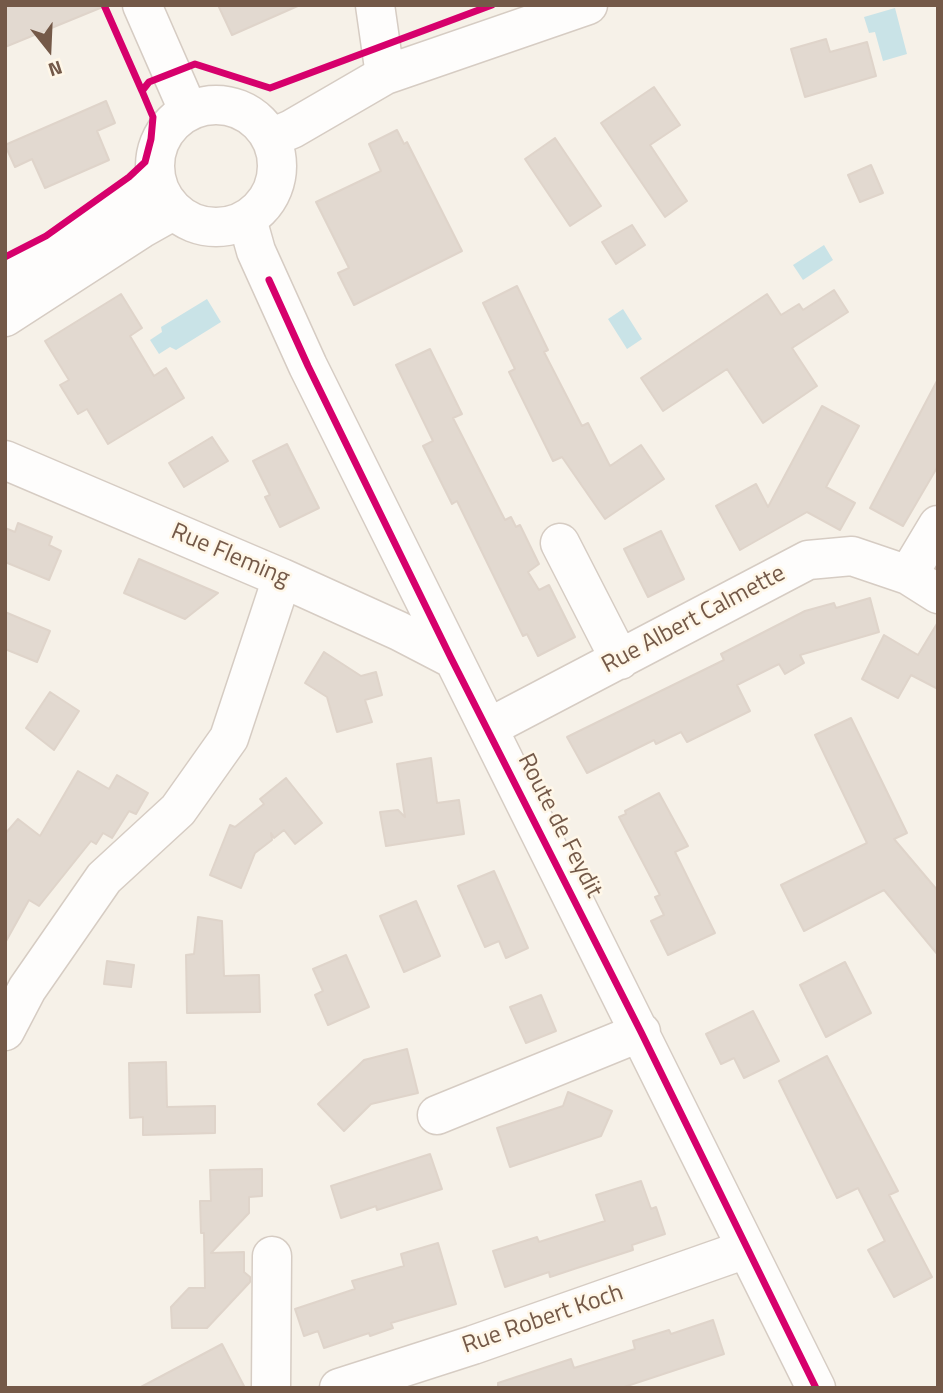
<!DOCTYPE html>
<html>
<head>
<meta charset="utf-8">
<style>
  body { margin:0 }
  #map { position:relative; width:943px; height:1393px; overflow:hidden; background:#f6f1e8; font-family:"Titillium Web",sans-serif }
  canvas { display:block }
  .frame { position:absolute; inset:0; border:7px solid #745948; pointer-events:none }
  .north { position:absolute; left:14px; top:14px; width:70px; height:70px; -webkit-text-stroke:5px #fff7e8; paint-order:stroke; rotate:162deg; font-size:19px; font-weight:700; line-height:28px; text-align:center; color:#745948 }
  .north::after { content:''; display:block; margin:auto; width:24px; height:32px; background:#745948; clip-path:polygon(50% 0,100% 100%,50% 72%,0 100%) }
</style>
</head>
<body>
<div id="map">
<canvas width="943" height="1393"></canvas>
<div class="frame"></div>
<div class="north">N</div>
</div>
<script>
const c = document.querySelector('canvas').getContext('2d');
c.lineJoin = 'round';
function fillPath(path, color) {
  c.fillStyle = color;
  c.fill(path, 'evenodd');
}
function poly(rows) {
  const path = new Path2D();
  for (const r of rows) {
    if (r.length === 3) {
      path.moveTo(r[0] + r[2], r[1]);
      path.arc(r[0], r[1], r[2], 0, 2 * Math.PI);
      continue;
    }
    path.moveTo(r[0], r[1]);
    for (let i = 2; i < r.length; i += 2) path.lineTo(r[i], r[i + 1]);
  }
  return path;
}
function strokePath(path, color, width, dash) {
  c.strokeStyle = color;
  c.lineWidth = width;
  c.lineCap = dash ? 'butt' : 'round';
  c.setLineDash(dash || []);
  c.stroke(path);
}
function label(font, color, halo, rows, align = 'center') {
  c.font = font + ' "Titillium Web",sans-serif';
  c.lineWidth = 5;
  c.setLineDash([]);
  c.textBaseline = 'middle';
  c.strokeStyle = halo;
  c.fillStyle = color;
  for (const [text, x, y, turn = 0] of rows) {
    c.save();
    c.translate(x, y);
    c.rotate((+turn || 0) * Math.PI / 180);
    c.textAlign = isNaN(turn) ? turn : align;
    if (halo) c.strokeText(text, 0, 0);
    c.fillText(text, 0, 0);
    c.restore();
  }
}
const water = poly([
  [895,8,907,54,883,61,875,32,869,33,864,17],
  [824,245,833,260,803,280,793,265],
  [207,299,221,322,176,350,170,347,159,354,150,340,162,332,161,327],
  [623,309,642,339,627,349,608,319]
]);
const building = poly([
  [5,5,105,5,105,6,5,47,5,5],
  [218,5,300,5,232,35,218,5],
  [826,39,830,52,867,42,876,76,805,97,791,49,826,39],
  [654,87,680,125,650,145,687,201,665,217,601,123,654,87],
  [106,101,115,123,97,131,109,160,45,188,32,159,15,167,5,145,106,101],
  [397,130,404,144,407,142,462,251,354,305,338,273,349,268,316,202,381,171,369,144,397,130],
  [555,138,601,206,570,226,525,159,555,138],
  [871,165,883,193,860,202,848,175,871,165],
  [632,225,645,245,616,264,602,242,632,225],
  [517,286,548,350,544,352,582,426,588,423,610,466,641,445,664,479,605,519,562,457,553,461,509,372,515,369,483,303,517,286],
  [834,290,848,312,792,348,817,386,763,423,727,369,663,411,641,378,767,294,781,315,799,304,803,310,834,290],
  [121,294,142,328,130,336,154,376,166,368,184,398,108,444,87,409,78,414,60,385,69,380,45,341,121,294],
  [430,349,462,414,453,418,505,520,511,517,516,527,520,525,538,562,539,564,528,572,539,590,549,585,575,637,538,656,527,634,523,636,457,501,452,504,423,446,433,441,396,365,430,349],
  [938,379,938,466,903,526,870,508,938,379],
  [822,406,859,426,826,487,855,503,840,530,807,512,740,550,716,506,756,484,768,507,822,406],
  [212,437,228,461,184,487,169,463,212,437],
  [287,444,319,508,280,527,265,497,270,495,253,461,287,444],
  [18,523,52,537,49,545,61,551,49,580,5,562,5,528,15,532,18,523],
  [661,531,684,579,648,597,624,549,661,531],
  [139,559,218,593,185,619,124,593,139,559],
  [870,598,879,632,800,655,804,663,785,674,779,664,737,685,750,711,687,742,681,732,656,744,654,740,587,773,567,737,724,660,721,654,805,611,834,603,836,608,870,598],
  [5,612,50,631,37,662,5,649,5,612],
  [938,622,938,689,911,675,898,698,862,679,884,635,918,655,938,622],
  [324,652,361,676,376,672,382,695,365,700,372,722,337,732,327,697,305,683,324,652],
  [50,692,79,711,54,750,26,728,50,692],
  [851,718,907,833,894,839,938,891,938,955,884,890,804,931,781,885,867,843,815,735,851,718],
  [431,758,437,803,459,800,464,834,386,846,380,812,398,810,405,817,397,764,431,758],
  [78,771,109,789,117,775,148,793,136,814,129,811,112,838,103,833,96,844,91,841,39,906,29,900,5,943,5,834,18,819,40,836,78,771],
  [286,778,322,823,295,844,284,830,274,838,271,833,272,840,255,853,241,888,210,875,230,825,235,827,264,804,260,799,286,778],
  [659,793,688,846,675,852,715,933,668,955,651,921,664,915,655,897,660,895,619,817,626,814,625,811,659,793],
  [494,871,528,948,506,958,499,941,485,947,458,886,494,871],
  [416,901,440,956,404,972,380,916,416,901],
  [198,917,222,921,224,976,259,975,260,1012,187,1013,186,955,194,954,198,917],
  [346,955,369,1007,328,1025,315,995,323,991,313,969,346,955],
  [107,961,134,965,131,987,104,984,107,961],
  [845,962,871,1013,826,1037,800,985,845,962],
  [541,995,556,1031,526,1043,510,1007,541,995],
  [753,1011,779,1061,744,1078,734,1058,721,1064,706,1034,753,1011],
  [407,1049,418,1093,371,1104,344,1131,318,1104,364,1060,407,1049],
  [827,1056,898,1191,889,1195,932,1277,894,1297,868,1250,885,1241,858,1188,837,1198,779,1081,827,1056],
  [166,1062,167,1107,215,1106,215,1133,143,1135,143,1117,130,1118,129,1063,166,1062],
  [568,1092,612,1111,601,1136,510,1167,497,1128,563,1106,568,1092],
  [430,1154,442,1189,377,1210,376,1206,341,1218,331,1186,430,1154],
  [262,1169,262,1196,249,1197,249,1213,211,1253,244,1252,244,1272,250,1277,250,1282,207,1328,172,1328,171,1307,189,1288,205,1288,204,1233,201,1233,200,1201,211,1201,210,1170,262,1169],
  [641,1181,651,1209,656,1207,665,1234,632,1245,633,1250,577,1268,550,1277,549,1272,505,1287,493,1251,537,1237,539,1242,605,1221,596,1195,641,1181],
  [438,1243,456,1304,391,1323,393,1328,370,1336,369,1333,324,1348,318,1331,304,1336,295,1309,355,1289,352,1281,404,1266,401,1254,438,1243],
  [713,1320,724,1354,621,1388,498,1388,498,1383,571,1359,574,1368,635,1349,633,1341,669,1330,671,1334,713,1320],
  [222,1344,245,1388,139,1388,222,1344]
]);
const minor = poly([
  [142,5,188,110],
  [375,5,385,75],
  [216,166,61],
  [271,138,292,129,385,75,588,5],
  [247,219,256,251,308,366,816,1388],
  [5,284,156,185],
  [5,317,141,229,173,211],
  [5,460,282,578,399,631,451,658],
  [560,543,620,660],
  [908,575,938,594],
  [488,728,808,560,852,556,908,575,938,525],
  [5,1031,27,989,104,878,178,810,229,738,282,578],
  [437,1115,641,1032],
  [271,1388,272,1256],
  [339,1388,473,1345,746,1249]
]);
const cycleway = poly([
  [104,5,142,91],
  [5,257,46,236,129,177,145,162,151,139,153,117,142,91,149,82,195,64,270,88,492,5],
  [269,280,308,366,451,658,641,1032,816,1388]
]);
const streetNames = [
  ["Rue Fleming",230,556,23],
  ["Rue Albert Calmette",694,620,-28],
  ["Route de Feydit",559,826,63],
  ["Rue Robert Koch",543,1320,-19]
];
fillPath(water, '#c9e3e7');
fillPath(building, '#e2d9d0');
strokePath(building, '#dfd4ca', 2);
strokePath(minor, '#d6ccc3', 41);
strokePath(minor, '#fefdfc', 38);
strokePath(cycleway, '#d6006c', 7);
label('24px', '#745948', '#fff7e8', streetNames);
</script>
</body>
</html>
